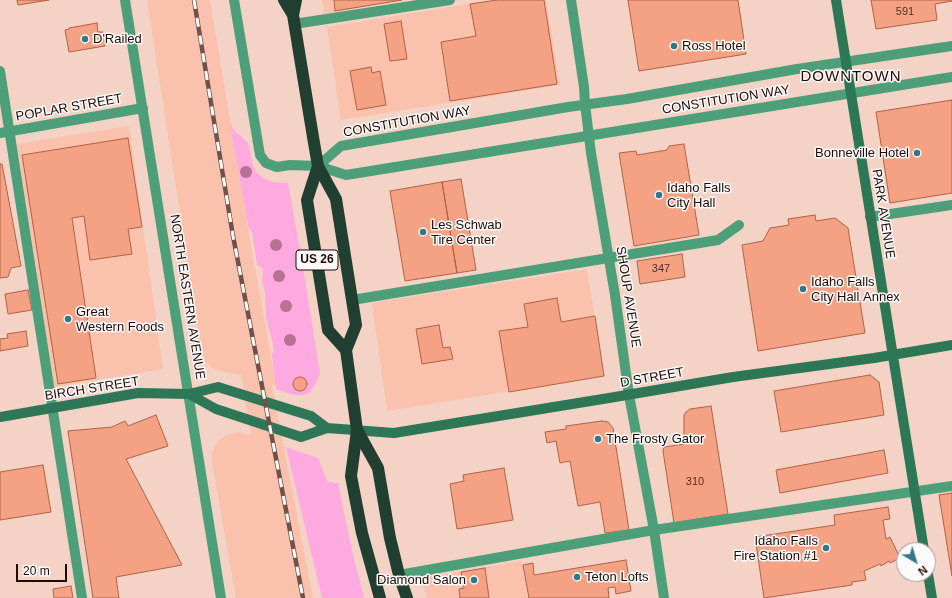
<!DOCTYPE html>
<html>
<head>
<meta charset="utf-8">
<style>
  body { margin:0 }
  #map { position:relative; width:952px; height:598px; overflow:hidden; background:#f4d2c5; font-family:Helvetica,sans-serif }
  canvas { display:block }
  .north { position:absolute; left:896px; top:542px; width:40px; height:40px; box-sizing:border-box; background:#fbfbfb; border:1px solid #a59a97; border-radius:50%; rotate:142deg; font-size:11px; font-weight:700; line-height:16px; text-align:center; color:#250801 }
  .north::after { content:''; display:block; margin:auto; width:14px; height:18px; background:#357589; clip-path:polygon(50% 0,100% 100%,50% 72%,0 100%) }
  .scale { position:absolute; left:16px; top:564px; width:51px; height:18px; box-sizing:border-box; border:2px solid #250801; border-top:0; padding-left:5px; font-size:12px; line-height:14px; white-space:nowrap; color:#250801; -webkit-text-stroke:3px #fbfbfb; paint-order:stroke }
</style>
</head>
<body>
<div id="map">
<canvas width="952" height="598"></canvas>
<div class="north">N</div>
<div class="scale">20 m</div>
</div>
<script>
const c = document.querySelector('canvas').getContext('2d');
c.lineJoin = 'round';
function fillPath(path, color) {
  c.fillStyle = color;
  c.fill(path, 'evenodd');
}
function poly(rows) {
  const path = new Path2D();
  for (const r of rows) {
    if (r.length === 3) {
      path.moveTo(r[0] + r[2], r[1]);
      path.arc(r[0], r[1], r[2], 0, 2 * Math.PI);
      continue;
    }
    path.moveTo(r[0], r[1]);
    for (let i = 2; i < r.length; i += 2) path.lineTo(r[i], r[i + 1]);
  }
  return path;
}
function strokePath(path, color, width, dash) {
  c.strokeStyle = color;
  c.lineWidth = width;
  c.lineCap = dash ? 'butt' : 'round';
  c.setLineDash(dash || []);
  c.stroke(path);
}
function label(font, color, halo, rows, align = 'center') {
  c.font = font + ' Helvetica,sans-serif';
  c.lineWidth = 3;
  c.setLineDash([]);
  c.textBaseline = 'middle';
  c.strokeStyle = halo;
  c.fillStyle = color;
  for (const [text, x, y, turn = 0] of rows) {
    c.save();
    c.translate(x, y);
    c.rotate((+turn || 0) * Math.PI / 180);
    c.textAlign = isNaN(turn) ? turn : align;
    if (halo) c.strokeText(text, 0, 0);
    c.fillText(text, 0, 0);
    c.restore();
  }
}
const built = poly([
  [147,0,210,0,245,212,276,384,272,386,313,598,236,598,212,463,212,453,215,446,220,439,226,435,238,432,251,435,241,375,219,371,214,369,205,361,202,355],
  [322,0,406,0,324,14],
  [492,0,546,0,560,85,341,120,327,27],
  [129,126,163,369,54,387,17,144],
  [587,269,604,376,387,411,372,303],
  [522,561,528,598,427,598,421,578]
]);
const green = poly([
  [230,124,235,131,248,143,253,166,257,173,265,179,273,182,288,183,302,261,320,374,313,388,309,393,304,395,293,395,276,389,272,355,274,349,266,317,265,291,262,282,263,272,262,268,257,265,252,232,248,226],
  [286,447,318,458,328,483,329,482,328,481,334,483,338,483,352,551,364,598,322,598]
]);
const building = poly([
  [17,0,49,0,18,5,17,0],
  [334,0,402,0,335,11,334,0],
  [497,0,544,0,557,84,450,101,441,42,476,36,470,4,497,0],
  [628,0,738,0,746,54,639,71,628,0],
  [871,0,952,0,952,1,935,4,937,20,876,29,871,0],
  [401,21,407,59,390,61,384,24,401,21],
  [97,23,98,32,103,32,105,46,69,52,65,30,69,29,69,28,97,23],
  [371,67,372,73,380,71,386,105,357,110,350,71,371,67],
  [952,100,952,193,890,203,876,112,952,100],
  [128,138,142,227,128,229,132,254,90,260,84,216,72,218,96,378,58,384,22,155,128,138],
  [684,144,699,235,634,246,619,153,636,151,637,155,667,150,669,146,684,144],
  [0,164,2,164,21,266,11,268,8,277,0,278,0,164],
  [461,179,476,270,457,273,442,182,461,179],
  [442,182,457,273,405,281,390,191,442,182],
  [815,215,816,221,835,218,848,228,865,333,758,351,742,245,763,241,770,228,789,225,788,219,815,215],
  [682,254,685,277,640,284,637,261,682,254],
  [28,290,32,310,8,314,5,294,28,290],
  [557,298,561,322,595,316,604,376,509,392,499,331,528,327,524,304,557,298],
  [439,325,443,348,450,347,453,359,422,364,416,329,439,325],
  [26,331,28,346,0,351,0,339,8,338,7,334,26,331],
  [870,375,879,382,884,415,781,432,774,391,870,375],
  [300,384,7],
  [711,406,728,514,674,523,663,451,664,447,684,444,684,415,686,412,690,409,711,406],
  [156,415,168,446,126,459,182,565,116,577,119,598,93,598,68,431,112,427,125,421,128,426,156,415],
  [602,421,608,422,613,428,629,530,605,533,600,502,578,506,570,461,560,463,556,441,547,443,545,432,566,429,566,426,602,421],
  [884,450,888,473,780,493,776,470,884,450],
  [43,465,51,512,0,520,0,472,43,465],
  [504,468,513,520,457,529,450,484,464,481,463,475,504,468],
  [952,493,952,576,939,495,952,493],
  [888,507,890,519,883,520,886,539,890,537,900,558,890,563,889,561,881,566,880,564,864,571,866,580,852,582,852,585,764,598,755,537,835,525,834,515,888,507],
  [626,560,631,591,616,594,615,587,608,588,609,598,529,598,523,565,533,563,534,575,626,560],
  [485,568,489,598,460,598,459,589,464,588,461,572,485,568],
  [71,586,73,598,54,598,53,589,71,586]
]);
const lane = poly([
  [234,0,260,155,266,163,277,167,290,165,318,166],
  [294,24,450,0],
  [0,71,82,598],
  [870,217,952,205],
  [352,300,718,240,739,225],
  [399,575,654,530,952,486]
]);
const street = poly([
  [125,0,221,598],
  [571,0,584,87,585,104,591,153,615,295,629,395,654,530,664,598],
  [952,46,797,69,627,99,568,107,341,146,318,166,346,175,952,77],
  [0,133,143,108]
]);
const secondary = poly([
  [836,0,924,550],
  [189,394,216,409,301,437,327,428,394,433,609,398,733,377,874,358,952,345],
  [0,417,138,393,189,394,218,387,311,416,327,428],
  [928,574,932,598]
]);
const highway = poly([
  [284,0,293,15],
  [296,0,293,15,313,137,318,166,336,199,356,325,346,350],
  [318,166,307,200,328,330,346,350,357,430,351,476,362,533,380,598],
  [357,430,378,468,390,538,399,575,407,598]
]);
const rail = poly([
  [194,0,233,236,303,598]
]);
const trees = [
  [246,172],
  [276,245],
  [279,276],
  [286,306],
  [290,340]
];
const markers = [
  [85,39,4,"#357589"],
  [674,46,4,"#357589"],
  [917,153,4,"#357589"],
  [659,195,4,"#357589"],
  [423,232,4,"#357589"],
  [803,289,4,"#357589"],
  [68,319,4,"#357589"],
  [598,439,4,"#357589"],
  [826,548,4,"#357589"],
  [577,577,4,"#357589"],
  [474,580,4,"#357589"]
];
const numberNames = [
  ["591",905,12],
  ["347",661,269],
  ["310",695,482]
];
const shields = [
  [317,260,42]
];
const shieldNames = [
  ["US 26",317,260]
];
const poiNames = [
  ["D'Railed",93,39],
  ["Ross Hotel",682,46],
  ["Bonneville Hotel",909,153,"right"],
  ["Idaho Falls",667,188],
  ["City Hall",667,203],
  ["Les Schwab",431,225],
  ["Tire Center",431,240],
  ["Idaho Falls",811,282],
  ["City Hall Annex",811,297],
  ["Great",76,312],
  ["Western Foods",76,327],
  ["The Frosty Gator",606,439],
  ["Idaho Falls",818,541,"right"],
  ["Fire Station #1",818,556,"right"],
  ["Teton Lofts",585,577],
  ["Diamond Salon",466,580,"right"]
];
const streetNames = [
  ["CONSTITUTION WAY",726,100,-9],
  ["POPLAR STREET",69,108,-10],
  ["CONSTITUTION WAY",407,122,-10],
  ["PARK AVENUE",883,214,81],
  ["NORTH EASTERN AVENUE",187,297,81],
  ["SHOUP AVENUE",628,297,81],
  ["D STREET",652,378,-10],
  ["BIRCH STREET",92,389,-9]
];
const quarterNames = [
  ["DOWNTOWN",851,77]
];
fillPath(built, '#fac2ad');
fillPath(green, '#fea9df');
fillPath(building, '#f4a283');
strokePath(building, '#af6346', 1);
strokePath(lane, '#4d9f79', 10);
strokePath(street, '#4d9f79', 10);
strokePath(secondary, '#2d7757', 10);
strokePath(highway, '#213f30', 12);
strokePath(rail, '#705148', 4.5);
strokePath(rail, '#fbfbfb', 3, [9]);
c.fillStyle = '#b77292';
for (const [x, y] of trees) {
  c.beginPath();
  c.arc(x, y, 6, 0, 2 * Math.PI);
  c.fill();
}
for (const [x, y, r, color] of markers) {
  const dot = new Path2D();
  dot.arc(x, y, r, 0, 2 * Math.PI);
  c.fillStyle = color;
  c.fill(dot);
  strokePath(dot, '#fbfbfb', 1.5);
}
label('11px', '#592e22', null, numberNames);
for (const [x, y, w] of shields) {
  const box = new Path2D();
  box.roundRect(x - w / 2, y - 10, w, 20, 3);
  c.fillStyle = '#fbfbfb';
  c.fill(box);
  strokePath(box, '#250801', 1);
}
label('bold 12px', '#250801', null, shieldNames);
label('13px', '#250801', '#fbfbfb', poiNames, 'left');
label('13px', '#250801', '#fbfbfb', streetNames);
c.letterSpacing = '1px';
label('15px', '#250801', '#fbfbfb', quarterNames);
c.letterSpacing = '0px';
</script>
</body>
</html>
